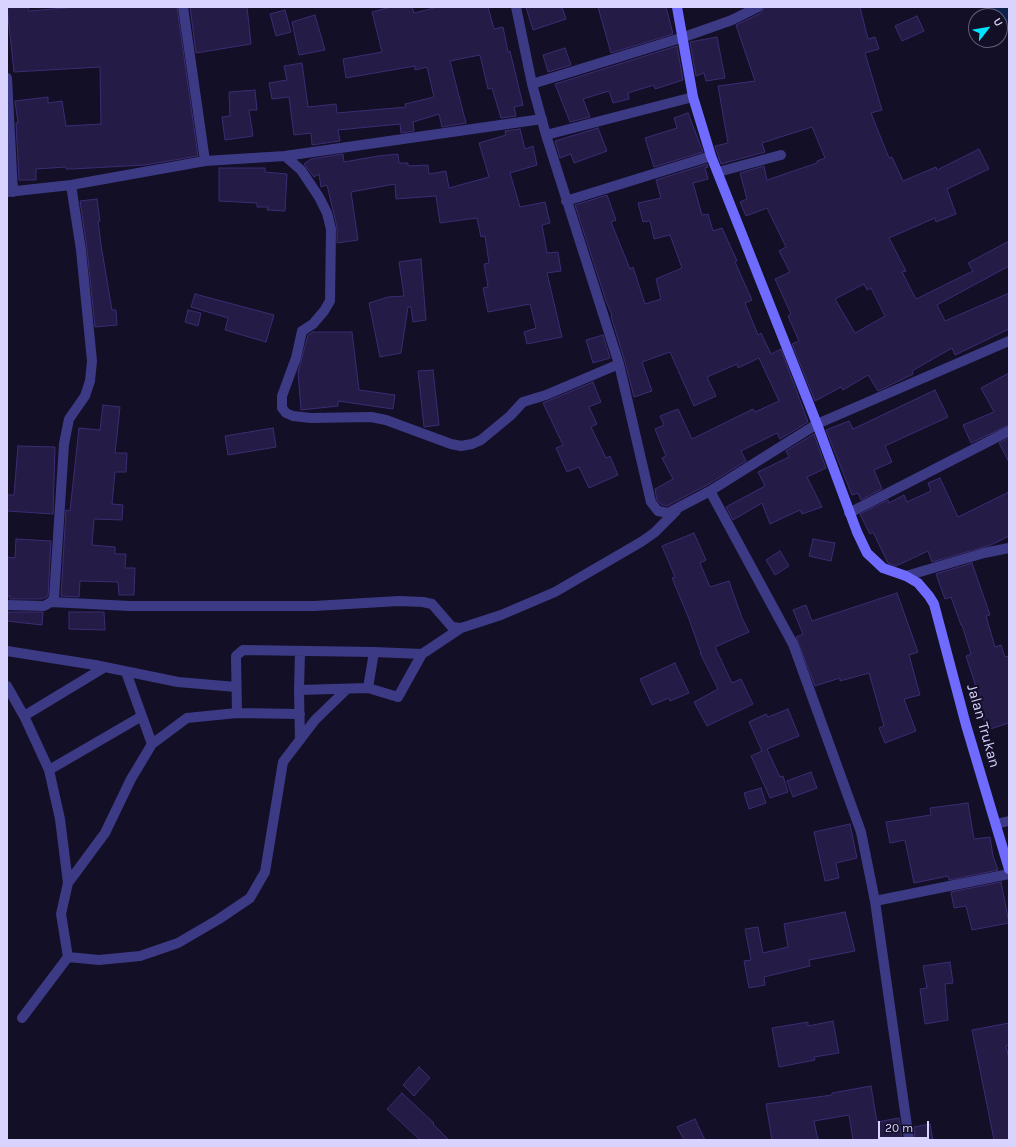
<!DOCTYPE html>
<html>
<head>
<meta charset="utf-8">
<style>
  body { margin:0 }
  #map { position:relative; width:1016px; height:1147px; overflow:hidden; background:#130f26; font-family:Karla,sans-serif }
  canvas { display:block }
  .frame { position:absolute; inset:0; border:8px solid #d9d4ff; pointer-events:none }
  .north { position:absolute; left:968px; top:8px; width:40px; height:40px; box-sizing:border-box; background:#130f26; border:1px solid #625e7d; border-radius:50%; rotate:59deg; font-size:11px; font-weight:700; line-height:16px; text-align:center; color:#d9d4ff }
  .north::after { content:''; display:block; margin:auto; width:14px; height:18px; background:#00e5ff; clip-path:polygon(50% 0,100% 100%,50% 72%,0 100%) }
  .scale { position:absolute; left:878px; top:1121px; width:51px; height:18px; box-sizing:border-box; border:2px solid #d9d4ff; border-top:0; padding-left:5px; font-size:12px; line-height:14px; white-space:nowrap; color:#d9d4ff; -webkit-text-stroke:3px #130f26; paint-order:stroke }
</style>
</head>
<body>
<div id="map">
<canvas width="1016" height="1147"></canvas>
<div class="frame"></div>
<div class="north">U</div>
<div class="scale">20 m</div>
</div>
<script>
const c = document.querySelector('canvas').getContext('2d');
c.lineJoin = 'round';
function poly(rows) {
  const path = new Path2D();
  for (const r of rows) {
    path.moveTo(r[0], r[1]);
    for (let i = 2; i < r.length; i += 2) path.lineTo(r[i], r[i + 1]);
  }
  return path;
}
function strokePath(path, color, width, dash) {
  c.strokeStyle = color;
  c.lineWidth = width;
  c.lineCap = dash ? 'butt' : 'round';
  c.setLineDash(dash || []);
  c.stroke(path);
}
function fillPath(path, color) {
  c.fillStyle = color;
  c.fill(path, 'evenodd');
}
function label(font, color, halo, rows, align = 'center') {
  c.font = font + ' Karla,sans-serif';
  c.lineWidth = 4;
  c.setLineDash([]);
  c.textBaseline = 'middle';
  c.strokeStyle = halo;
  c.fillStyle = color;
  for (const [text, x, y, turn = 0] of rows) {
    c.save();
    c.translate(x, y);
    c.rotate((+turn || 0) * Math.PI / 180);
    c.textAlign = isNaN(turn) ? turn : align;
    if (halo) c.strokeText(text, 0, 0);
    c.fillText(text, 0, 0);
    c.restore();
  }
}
const river = poly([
  [1007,7,1009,14]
]);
const building = poly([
  [7,7,28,7,29,11,77,7,177,7,198,156,145,165,72,169,66,169,66,167,36,169,36,180,19,180,16,123,18,123,15,101,48,97,48,103,62,101,66,126,101,124,100,67,14,72,7,7],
  [190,7,247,7,251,44,196,53,190,7],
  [391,7,412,7,414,13,438,7,488,7,494,29,503,27,508,52,510,51,523,105,514,107,516,116,501,118,492,88,488,89,480,55,450,61,466,123,442,127,439,114,413,122,414,131,401,133,400,124,338,130,340,141,312,145,311,133,294,135,289,97,272,99,269,83,287,80,284,66,302,63,308,107,336,104,337,113,406,107,405,104,434,97,427,67,415,70,415,66,346,78,343,59,382,52,372,12,391,7],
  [526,7,562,7,566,19,533,30,526,7],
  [598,7,666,7,673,34,611,53,598,7],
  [764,7,860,7,868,39,875,37,879,49,865,53,882,110,871,113,889,158,892,157,903,181,936,167,937,170,979,149,989,169,947,189,956,214,936,222,935,218,889,238,906,271,902,272,916,299,973,271,968,263,1009,241,1009,266,937,305,945,321,1009,293,1009,329,955,355,952,348,912,371,913,374,901,380,878,391,868,375,843,390,841,387,815,401,792,344,799,341,788,316,791,314,775,279,790,272,779,251,786,247,767,208,746,216,740,202,747,199,740,173,764,166,767,180,817,163,817,161,825,158,812,127,762,143,765,152,721,164,715,146,728,143,718,86,755,81,736,25,761,13,764,7],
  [864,284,867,290,871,288,885,316,855,333,835,299,864,284],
  [285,10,291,32,276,36,270,14,285,10],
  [315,15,325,50,299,55,292,22,315,15],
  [917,16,924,31,902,41,895,26,917,16],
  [717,37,725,78,706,81,704,73,696,76,690,42,717,37],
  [677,46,683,80,655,89,654,85,628,93,629,99,613,103,609,91,583,99,590,117,570,122,555,84,677,46],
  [565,48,571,65,548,72,543,55,565,48],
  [255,90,257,110,249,110,253,136,225,140,222,117,230,116,229,92,255,90],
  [688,113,703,152,654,167,645,138,677,128,674,118,688,113],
  [598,128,607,151,574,163,571,154,560,158,555,141,598,128],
  [520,129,525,149,533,146,537,165,510,173,520,207,545,202,550,223,542,225,547,253,558,252,561,271,547,273,562,337,527,344,524,332,536,328,530,304,488,312,483,288,488,287,484,264,489,263,485,236,481,237,477,218,440,223,436,196,396,199,395,184,351,192,358,240,337,243,337,227,327,185,321,187,319,174,314,177,304,164,311,159,343,154,344,162,378,156,398,154,399,163,408,163,408,166,428,165,429,174,446,171,449,188,489,177,479,143,506,135,505,131,520,129],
  [707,164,708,167,705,168,708,179,693,183,702,215,708,214,713,231,722,228,737,261,735,262,752,300,745,303,758,335,761,333,771,354,781,349,808,422,780,439,777,433,741,451,746,461,707,485,667,506,662,505,657,500,655,489,673,479,662,458,666,456,655,429,664,425,660,416,678,409,692,439,753,409,755,412,779,401,759,358,738,368,737,364,707,377,716,396,694,406,670,352,642,362,652,391,634,397,625,362,611,316,612,315,606,301,575,205,607,195,616,220,611,222,630,269,633,267,645,304,661,299,656,279,682,268,670,235,654,239,650,221,643,222,638,203,661,198,656,180,707,164],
  [219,168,265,168,265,172,287,174,285,211,267,210,268,207,257,207,257,203,219,201,219,168],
  [97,199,100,221,98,221,101,245,112,310,116,310,117,325,95,327,87,249,80,201,97,199],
  [421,259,426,320,413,322,411,307,408,307,401,353,380,357,369,303,388,297,404,296,399,262,421,259],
  [195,294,274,315,266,342,225,330,228,318,191,307,195,294],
  [188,310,201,313,198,326,185,322,188,310],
  [313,332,352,332,359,390,395,395,393,409,338,401,338,406,301,410,298,372,308,335,313,332],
  [603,335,610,358,593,363,586,340,603,335],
  [433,370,439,425,424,427,418,371,433,370],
  [1009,373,1009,425,971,443,963,425,994,412,981,388,1009,373],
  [593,382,601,402,589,407,597,424,591,427,606,458,610,456,618,475,589,488,579,467,567,472,556,448,563,445,543,403,593,382],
  [935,390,948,417,885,446,892,462,874,470,882,489,861,500,858,493,852,495,826,430,849,421,853,429,935,390],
  [103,405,120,407,115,453,127,453,126,472,115,472,112,504,123,505,122,520,94,519,92,545,115,547,115,554,126,554,125,568,135,568,134,595,119,595,118,582,80,581,79,597,61,596,66,510,70,511,79,428,100,430,103,405],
  [273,428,276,447,228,455,225,436,273,428],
  [814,434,826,468,807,477,822,507,802,514,800,510,770,524,762,503,733,520,726,507,765,486,758,472,789,457,786,451,814,434],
  [1009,438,1009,462,999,443,1009,438],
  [18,446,55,447,53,514,7,511,7,495,14,495,18,446],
  [940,478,958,517,1009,492,1009,536,991,545,932,562,928,551,896,566,888,563,873,532,870,534,860,514,888,500,889,503,904,495,907,502,931,491,928,483,940,478],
  [694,533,706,560,700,563,710,587,729,581,742,618,749,632,715,647,732,683,741,679,753,704,707,726,694,702,718,689,700,653,701,653,689,619,672,578,675,577,662,546,694,533],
  [16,539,51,541,48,596,42,599,10,599,10,596,7,596,7,557,15,558,16,539],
  [813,539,835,543,831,561,809,556,813,539],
  [780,551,789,566,775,575,766,560,780,551],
  [972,563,990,615,986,616,995,647,1001,645,1005,657,1009,656,1009,723,987,730,981,709,976,711,970,689,976,687,966,656,971,654,962,625,961,625,951,597,945,599,936,574,972,563],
  [897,593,918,652,909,655,920,695,904,699,916,731,885,743,879,728,884,726,869,673,840,681,840,678,815,686,796,637,803,634,793,610,806,605,812,621,897,593],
  [8,612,43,612,42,625,7,621,8,612],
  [69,612,104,612,105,630,69,629,69,612],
  [675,663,689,693,670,701,669,698,652,705,640,679,675,663],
  [788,709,799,736,767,749,780,777,783,776,788,792,770,798,751,756,762,751,749,722,766,714,768,717,788,709],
  [811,772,817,788,793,797,787,781,811,772],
  [761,788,766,803,749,809,744,793,761,788],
  [968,803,974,839,990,837,993,856,998,870,949,880,948,876,914,883,905,840,890,843,886,822,931,815,930,808,968,803],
  [850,824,857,858,836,863,839,878,825,881,814,832,850,824],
  [1001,882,1009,923,972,930,966,906,954,908,951,892,1001,882],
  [845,912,855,951,809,960,810,966,764,977,765,985,749,988,744,961,751,960,745,929,758,927,763,953,788,947,784,924,845,912],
  [950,962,953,983,945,984,948,1020,925,1024,920,989,927,988,923,966,950,962],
  [833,1021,839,1053,814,1057,815,1060,779,1067,772,1028,808,1022,808,1026,833,1021],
  [1009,1023,1009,1045,1006,1046,1009,1059,1009,1140,994,1140,972,1030,1009,1023],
  [419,1067,430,1078,414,1096,403,1085,419,1067],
  [871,1086,877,1122,899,1118,902,1140,853,1140,849,1115,814,1121,818,1140,772,1140,766,1104,832,1095,832,1093,871,1086],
  [402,1093,434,1123,433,1124,449,1140,420,1140,387,1109,402,1093],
  [695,1119,705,1140,684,1140,677,1127,695,1119],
  [930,1124,933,1140,915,1140,914,1127,930,1124]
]);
const street = poly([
  [183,7,205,161],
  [516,7,532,84,546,135,619,364,651,502,658,511,668,513,710,491,817,424,1009,341],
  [7,78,13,192],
  [532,84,684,37,732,20,758,7],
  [546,135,693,97],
  [285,156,301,170,319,197,327,213,331,229,330,301,324,311,313,324,302,331,296,358,282,396,282,408,286,413,293,416,311,418,371,417,386,420,451,444,461,446,472,444,481,440,510,416,523,402,546,395,619,364],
  [718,172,781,155],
  [7,192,71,185,205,161,285,156,542,119],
  [566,201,711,156],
  [710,491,793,644,861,832,875,901,909,1140],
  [849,513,1009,431],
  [906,576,984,553,1009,548],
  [51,602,130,606,314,606,399,601,423,602,432,604,452,627,461,628,501,615,555,592,641,542,654,533,676,511],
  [7,605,44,606,51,602,54,598,64,444,69,419,85,396,90,381,92,361,81,250,71,185],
  [7,651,95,665,178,682,236,687],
  [300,652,299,690,368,688,398,697,422,654,461,628],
  [126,672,152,744],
  [7,686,24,716,49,770,60,819,68,883],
  [368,688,374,652,422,654],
  [299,690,300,740],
  [237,713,236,656,243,650,374,652],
  [24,716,105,667],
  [49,770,142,716],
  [996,824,1009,821],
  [875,901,1009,874],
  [68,957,61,914,68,883,105,833,131,779,152,744,187,718,237,713,300,714],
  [22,1018,68,957,99,960,140,956,178,943,219,919,250,898,265,872,283,762,315,720,347,689]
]);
const secondary = poly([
  [677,7,693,97,711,156,817,424,857,532,867,553,883,568,906,576,918,583,929,596,934,604,966,725,1009,869]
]);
const streetNames = [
  ["Jalan Trukan",983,726,74]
];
strokePath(river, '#0c2248', 30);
fillPath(building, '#241b47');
strokePath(building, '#3b2d73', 1);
strokePath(street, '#3d3a85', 10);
strokePath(secondary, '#6f6bff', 10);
label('15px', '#d9d4ff', '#130f26', streetNames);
</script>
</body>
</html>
